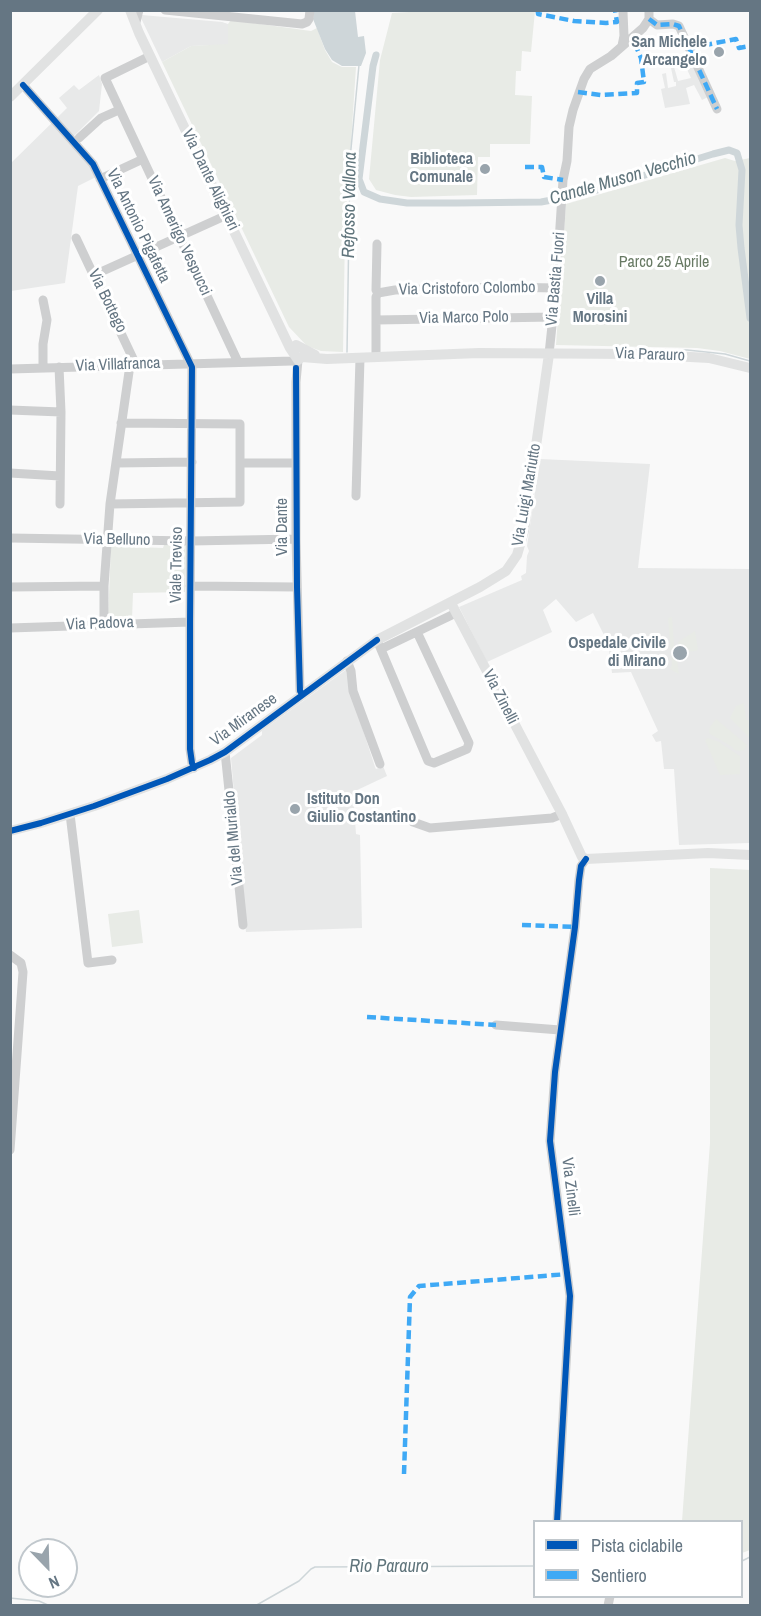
<!DOCTYPE html>
<html>
<head>
<meta charset="utf-8">
<style>
  body { margin:0 }
  #map { position:relative; width:761px; height:1616px; overflow:hidden; background:#f9f9f9; font-family:"Archivo Narrow",sans-serif }
  canvas { display:block }
  .frame { position:absolute; inset:0; border:12px solid #657683; pointer-events:none }
  .legend { position:absolute; left:533px; top:1520px; width:210px; height:78px; box-sizing:border-box; background:#fff; border:2px solid #c1c8cd; margin:0; padding:8px 10px; list-style:none; font-size:18px; color:#657683 }
  .legend li { display:flex; align-items:center; gap:12px; height:30px }
  .legend b { width:30px; border:2px solid #c1c8cd }
  .north { position:absolute; left:18px; top:1538px; width:60px; height:60px; box-sizing:border-box; background:#fff; border:2px solid #c1c8cd; border-radius:50%; rotate:157deg; font-size:16px; font-weight:700; line-height:24px; text-align:center; color:#657683 }
  .north::after { content:''; display:block; margin:auto; width:21px; height:27px; background:#99a4ac; clip-path:polygon(50% 0,100% 100%,50% 72%,0 100%) }
</style>
</head>
<body>
<div id="map">
<canvas width="761" height="1616"></canvas>
<div class="frame"></div>
<ul class="legend">
<li><b style="height:8px;background:#0057b8"></b>Pista ciclabile</li>
<li><b style="height:8px;background:#3fa9f5"></b>Sentiero</li>
</ul>
<div class="north">N</div>
</div>
<script>
const c = document.querySelector('canvas').getContext('2d');
c.lineJoin = 'round';
function fillPath(path, color) {
  c.fillStyle = color;
  c.fill(path, 'evenodd');
}
function poly(rows) {
  const path = new Path2D();
  for (const r of rows) {
    path.moveTo(r[0], r[1]);
    for (let i = 2; i < r.length; i += 2) path.lineTo(r[i], r[i + 1]);
  }
  return path;
}
function strokePath(path, color, width, dash) {
  c.strokeStyle = color;
  c.lineWidth = width;
  c.lineCap = dash ? 'butt' : 'round';
  c.setLineDash(dash || []);
  c.stroke(path);
}
function label(font, color, halo, rows, align = 'center') {
  c.font = font + ' "Archivo Narrow",sans-serif';
  c.lineWidth = 6;
  c.setLineDash([]);
  c.textBaseline = 'middle';
  c.strokeStyle = halo;
  c.fillStyle = color;
  for (const [text, x, y, turn = 0] of rows) {
    c.save();
    c.translate(x, y);
    c.rotate((+turn || 0) * Math.PI / 180);
    c.textAlign = isNaN(turn) ? turn : align;
    if (halo) c.strokeText(text, 0, 0);
    c.fillText(text, 0, 0);
    c.restore();
  }
}
const built = poly([
  [142,15,222,22,228,24,228,45,191,46,162,62,141,18],
  [692,61,708,97,702,100,694,85,686,88,690,104,665,108,661,89,665,88,662,74,666,73,668,88,676,86,676,82,674,82,671,68,674,67,678,81,691,78,685,65],
  [99,75,102,84,99,111,69,141,90,165,96,177,78,186,65,283,11,291,11,163,67,108,59,98,74,85,79,90],
  [540,459,650,464,638,568,750,569,750,843,679,845,674,769,664,769,661,741,656,742,652,735,658,731,631,672,612,673,608,643,593,613,576,622,556,599,543,610,552,632,487,662,459,607,522,580,521,576,526,573,527,556,529,551,527,546],
  [347,669,351,693,375,767,376,769,383,766,387,776,353,792,356,834,360,835,362,928,246,932,231,758,262,735,262,731]
]);
const green = poly([
  [512,11,535,11,531,52,522,51,521,71,516,71,515,95,532,96,530,144,490,144,490,157,478,157,477,195,411,197,395,195,376,190,369,179,380,60,392,13,426,11],
  [231,20,311,31,317,28,325,50,332,62,342,67,356,67,345,233,343,352,321,351,307,346,289,327,162,62,191,46,228,44,228,24],
  [725,158,735,161,750,158,750,359,720,351,697,348,556,345,566,204],
  [164,545,187,545,185,592,133,593,132,619,108,620,111,546,163,548],
  [672,617,675,659,677,659,679,674,670,669,672,665,668,618],
  [695,631,698,649,696,651,681,652,681,650,679,650,678,642],
  [744,703,746,720,750,720,750,738,730,718,736,706],
  [716,719,747,745,744,750,738,751,735,750,731,746,710,734,709,731,710,727],
  [708,738,719,742,740,756,740,774,720,775,705,740],
  [710,868,750,870,750,1550,742,1553,742,1522,682,1521,710,1143],
  [139,910,143,943,112,947,108,914]
]);
const water = poly([
  [314,11,355,11,358,37,364,36,366,53,361,66,342,66,332,60,325,49,313,19]
]);
const stream = poly([
  [746,283,750,282],
  [651,350,687,350,725,354,750,361],
  [347,352,350,159,359,65],
  [742,1561,750,1557],
  [10,1598,39,1601,50,1606],
  [255,1606,299,1581,311,1569,315,1567,534,1566]
]);
const canal = poly([
  [376,55,373,66,359,179,364,192,380,199,407,203,457,203,541,202,584,194,713,154,729,150,737,153,742,170,739,225,741,248,750,318]
]);
const minor = poly([
  [165,10,302,24,307,22,309,19,310,10],
  [649,19,657,25,673,24,679,26,717,109],
  [136,22,139,10],
  [622,46,624,36,623,12],
  [150,56,105,78,238,362],
  [23,85,93,164,192,367,190,622,190,749,192,763,194,768],
  [79,138,101,118,119,110],
  [100,179,143,159],
  [76,238,136,365],
  [94,275,227,215],
  [378,293,395,290,501,287,556,288],
  [376,320,553,317],
  [549,354,556,288,563,180,567,161,569,127,573,110,584,79,590,69,611,56,643,28,649,19,649,10],
  [376,357,376,297,378,293,376,290,377,244],
  [59,367,61,412,60,504],
  [43,368,43,344,47,320,43,300],
  [10,369,292,361,298,360,296,382,296,539,300,691,302,694],
  [10,410,61,412],
  [116,463,192,462],
  [240,463,296,463],
  [10,473,60,476],
  [356,496,360,358],
  [110,504,240,502,240,424,121,423],
  [10,538,191,541,296,539],
  [190,586,297,587],
  [10,587,104,586],
  [104,624,104,586,110,504,130,365],
  [10,628,190,622],
  [377,640,428,761,434,763,467,749,469,743,417,632],
  [381,649,456,613],
  [347,661,351,671,353,691,380,764],
  [225,752,243,925],
  [70,814,88,963,112,960],
  [407,817,413,822,430,828,552,818,562,814],
  [10,955,21,963,23,972,10,1150],
  [496,1025,560,1030],
  [557,1522,570,1296,550,1141,555,1072,575,927,579,880,581,866,586,859],
  [608,1606,610,1596]
]);
const major = poly([
  [130,10,139,33,290,348,298,360],
  [10,97,98,10],
  [296,345,315,355],
  [298,360,302,357,327,359,479,353,635,354,709,358,750,368],
  [451,603,562,814,582,857,586,859,708,853,750,855],
  [10,831,41,823,94,806,167,779,210,760,225,752,377,640,480,587,506,571,517,555,524,531,549,354]
]);
const quiet = poly([
  [536,10,538,11,538,14,574,21,606,23,617,22,615,10],
  [649,19,657,25,673,24,679,26,717,109],
  [690,48,736,39,739,48,750,46],
  [578,92,601,95,637,93,637,83,644,82,641,58,632,37],
  [525,167,542,167,544,177,563,180],
  [522,925,575,927],
  [367,1017,496,1025],
  [404,1474,410,1297,419,1286,568,1274]
]);
const cycleway = poly([
  [23,85,93,164,192,367,190,622,190,749,192,763,194,768],
  [296,368,297,587,300,691,302,694],
  [10,831,41,823,94,806,167,779,210,760,225,752,377,640],
  [557,1522,570,1296,550,1141,555,1072,575,927,579,880,581,866,586,859]
]);
const markers = [
  [719,52,6,"#99a4ac"],
  [485,169,6,"#99a4ac"],
  [600,281,6,"#99a4ac"],
  [680,653,8,"#99a4ac"],
  [295,809,6,"#99a4ac"]
];
const poiNames = [
  ["San Michele",707,43],
  ["Arcangelo",707,61],
  ["Biblioteca",473,160],
  ["Comunale",473,178],
  ["Villa",600,300,"center"],
  ["Morosini",600,318,"center"],
  ["Ospedale Civile",666,644],
  ["di Mirano",666,662],
  ["Istituto Don",307,800,"left"],
  ["Giulio Costantino",307,818,"left"]
];
const streetNames = [
  ["Via Dante Alighieri",210,180,64],
  ["Via Antonio Pigafetta",138,226,64],
  ["Via Amerigo Vespucci",179,236,65],
  ["Via Bastia Fuori",556,279,-85],
  ["Via Cristoforo Colombo",467,289,-1],
  ["Via Bottego",107,301,64],
  ["Via Marco Polo",464,318,-1],
  ["Via Parauro",650,355,2],
  ["Via Villafranca",118,365,-2],
  ["Via Luigi Mariutto",527,495,-80],
  ["Via Dante",283,527,-90],
  ["Via Belluno",117,540,1],
  ["Viale Treviso",177,565,-89],
  ["Via Padova",100,624,-2],
  ["Via Zinelli",500,697,63],
  ["Via Miranese",244,720,-36],
  ["Via del Murialdo",234,838,-95],
  ["Via Zinelli",570,1187,83]
];
const parkNames = [
  ["Parco 25 Aprile",664,263]
];
const waterNames = [
  ["Canale Muson Vecchio",623,179,-16],
  ["Refosso Vallona",350,205,-89],
  ["Rio Parauro",389,1567]
];
fillPath(built, '#e8e9e9');
fillPath(green, '#e8ebe6');
fillPath(water, '#ced6d9');
strokePath(stream, '#ced6d9', 1.5);
strokePath(canal, '#ced6d9', 7);
strokePath(minor, '#cecfd0', 9);
strokePath(major, '#e1e2e2', 10);
strokePath(quiet, '#3fa9f5', 4.5, [9, 4.5]);
strokePath(cycleway, '#0057b8', 6);
for (const [x, y, r, color] of markers) {
  const dot = new Path2D();
  dot.arc(x, y, r, 0, 2 * Math.PI);
  c.fillStyle = color;
  c.fill(dot);
  strokePath(dot, '#fff', 2);
}
label('bold 16px', '#657683', '#fff', poiNames, 'right');
label('16px', '#657683', '#fff', streetNames);
label('16px', '#687a64', '#fff', parkNames);
label('italic 18px', '#60757c', '#fff', waterNames);
</script>
</body>
</html>
